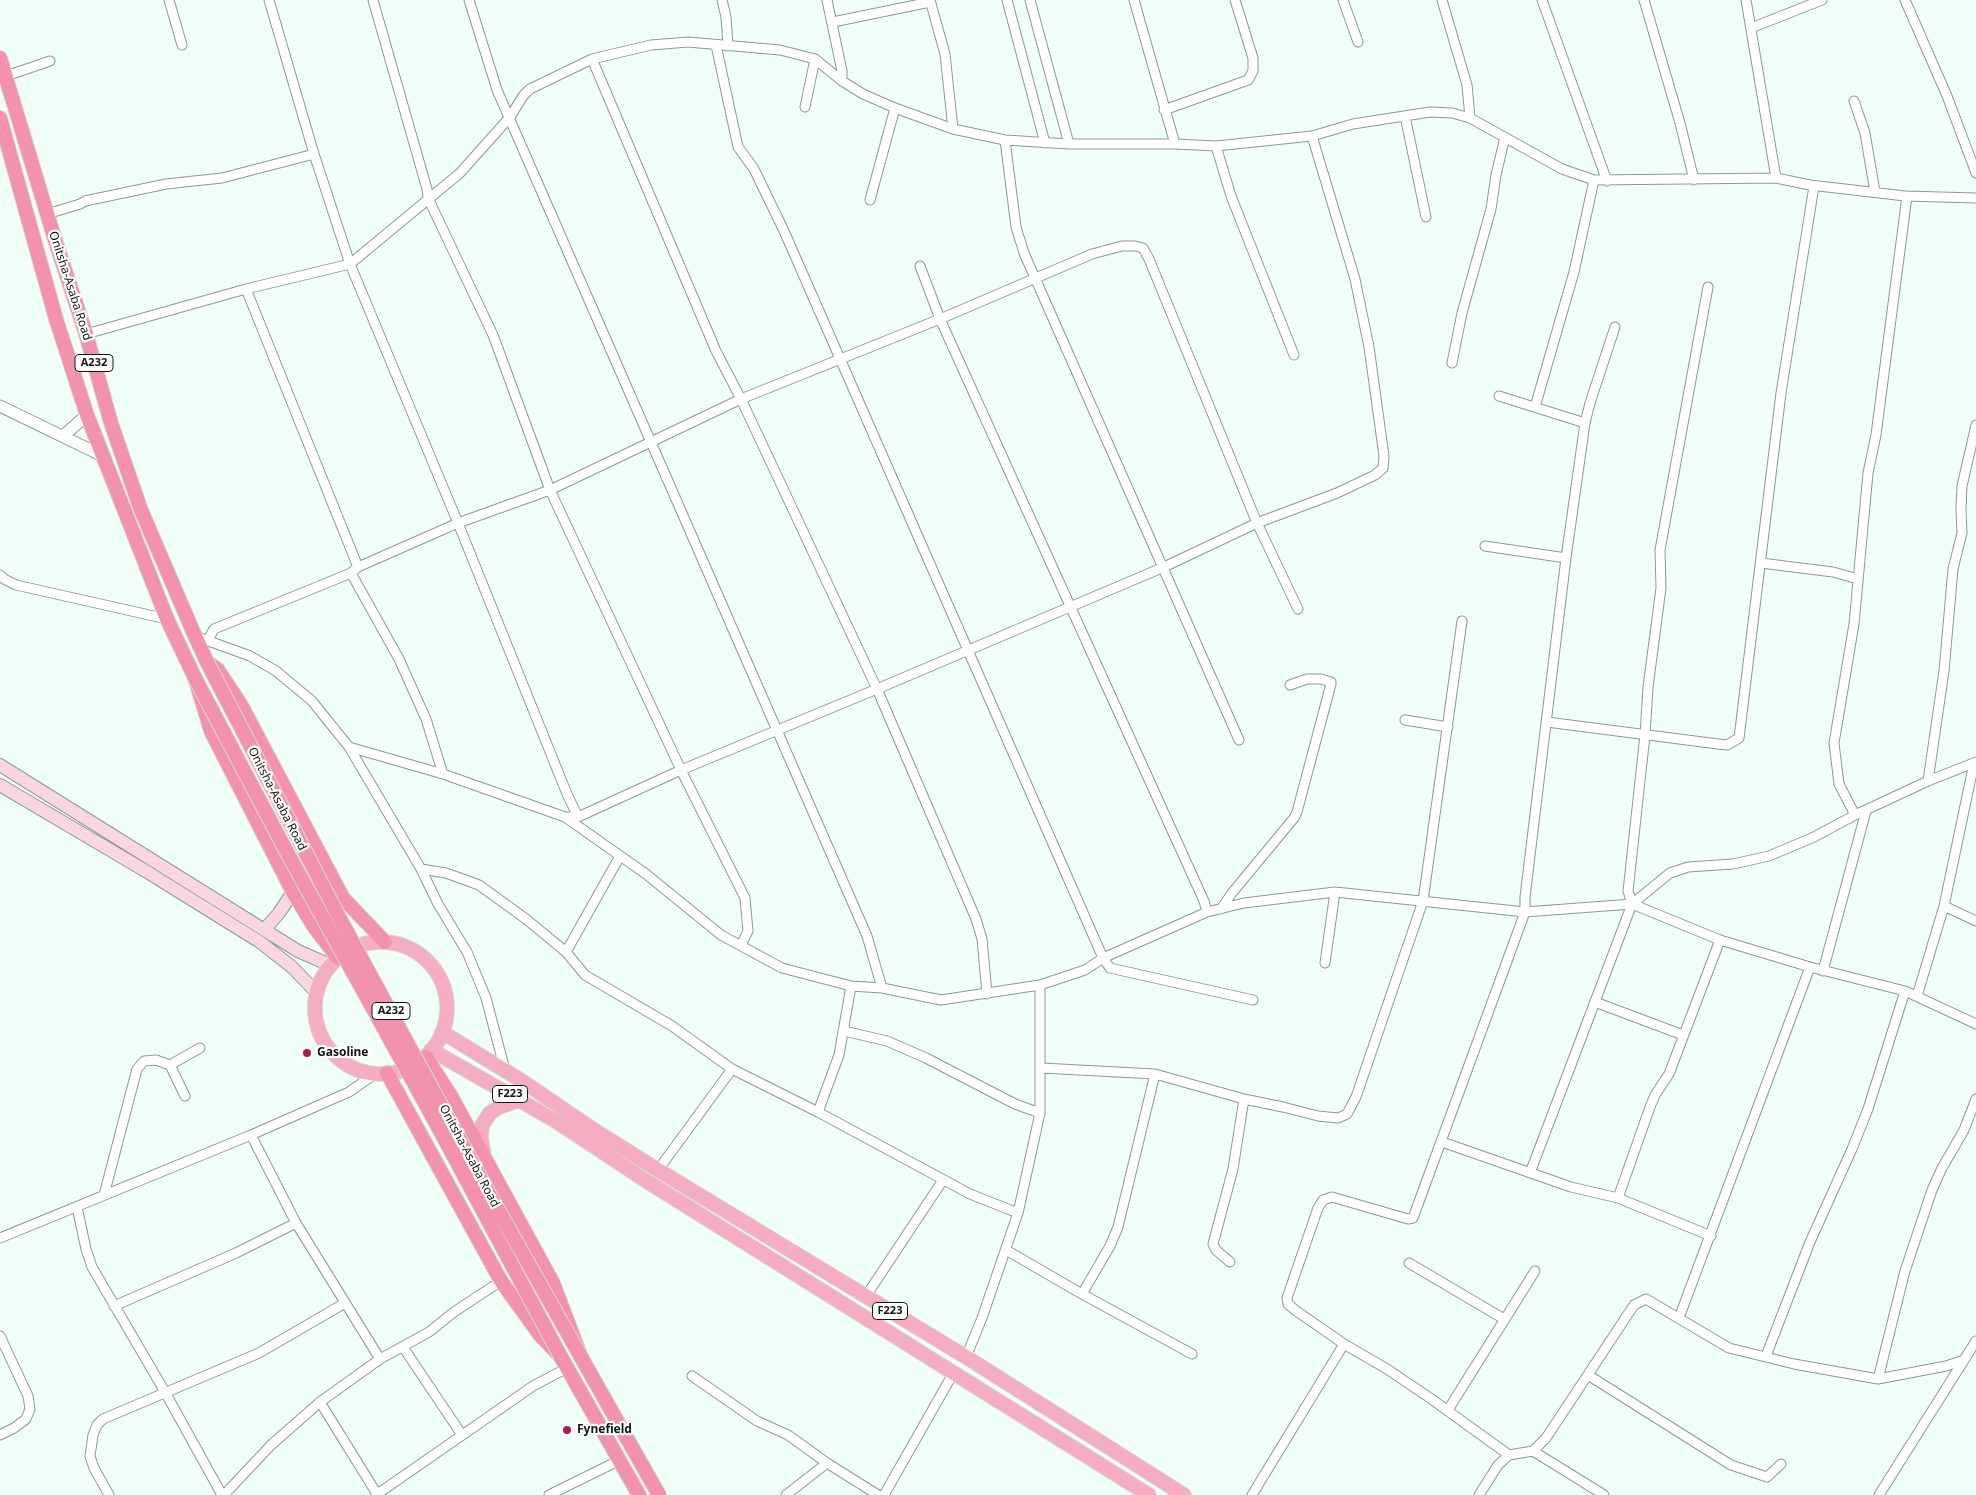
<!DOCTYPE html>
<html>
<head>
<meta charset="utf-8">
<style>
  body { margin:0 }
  canvas { display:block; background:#f1fff9 }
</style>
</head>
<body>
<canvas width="1976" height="1495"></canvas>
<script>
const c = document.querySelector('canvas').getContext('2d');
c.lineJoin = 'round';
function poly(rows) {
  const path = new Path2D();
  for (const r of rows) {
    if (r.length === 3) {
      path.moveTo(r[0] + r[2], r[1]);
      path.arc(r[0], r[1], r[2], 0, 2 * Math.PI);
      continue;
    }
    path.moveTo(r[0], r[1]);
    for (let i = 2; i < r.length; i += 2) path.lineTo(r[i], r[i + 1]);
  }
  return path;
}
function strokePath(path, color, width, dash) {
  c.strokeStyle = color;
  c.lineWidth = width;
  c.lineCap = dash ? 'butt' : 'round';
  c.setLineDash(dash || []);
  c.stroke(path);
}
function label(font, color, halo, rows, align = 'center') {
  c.font = font + ' "Noto Sans",sans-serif';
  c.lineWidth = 4.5;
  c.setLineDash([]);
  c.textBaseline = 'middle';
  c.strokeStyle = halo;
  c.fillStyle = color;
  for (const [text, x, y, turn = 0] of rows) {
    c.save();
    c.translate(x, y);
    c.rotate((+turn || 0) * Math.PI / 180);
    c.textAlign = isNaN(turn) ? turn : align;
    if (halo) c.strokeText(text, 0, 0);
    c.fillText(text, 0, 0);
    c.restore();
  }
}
const minor = poly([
  [169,0,182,45],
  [269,0,314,154,350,264,458,523,567,794,578,817],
  [373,0,427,189,428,198,493,335,550,490,681,770,745,898,748,931,741,945],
  [469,0,497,90,867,936,882,988],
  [722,0,726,17,728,46],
  [827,0,842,71,842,81],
  [930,0,945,54,953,129],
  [1007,0,1045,143],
  [1030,0,1069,144],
  [1134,0,1175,144],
  [1343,0,1358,42],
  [1442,0,1467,85,1470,118],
  [1542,0,1607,181],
  [1644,0,1680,123,1694,180],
  [1746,0,1776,178],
  [1905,0,1947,96,1976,173],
  [833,22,930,2],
  [1751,28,1822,0],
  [716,45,738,147,754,169,784,231,1103,958,1110,968,1253,1000],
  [592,59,716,351,741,399,877,689,976,919,982,939,987,994],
  [6,76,50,61],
  [1854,101,1865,133,1875,192],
  [805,107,815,59],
  [1164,110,1248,80,1253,71,1253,58,1235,0],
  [1405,116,1426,217],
  [1005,140,1016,227,1024,253,1239,740],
  [1216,146,1231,196,1294,355],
  [870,200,895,108],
  [47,214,80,204,85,201,166,184,222,178,314,154],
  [920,266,940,319,1204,901,1207,912],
  [246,289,358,567],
  [86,334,246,289,350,264,460,173,510,117,523,96,530,89,592,59,651,45,688,42,780,50,815,59,842,81,863,94,895,108,953,129,1005,140,1069,144,1175,144,1216,146,1312,136,1353,124,1430,112,1452,113,1470,118,1562,169,1594,180,1776,178,1810,185,1905,196,1976,198],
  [1452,363,1462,313,1491,209,1496,175,1505,137],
  [1499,396,1585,423],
  [1535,407,1574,272,1594,180],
  [1485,546,1566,558],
  [1761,563,1833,572,1858,579],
  [351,573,399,659,426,719,443,774],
  [0,575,4,579,16,585,167,619],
  [195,636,250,656,276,671,312,701,349,747,443,774,565,817,646,874,721,935,782,968,851,986,882,988,941,1000,1040,985,1085,970,1103,958,1207,912,1244,903,1335,892,1525,912,1632,904,1720,940,1810,967,1905,991,1976,1024],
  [208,640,214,629,351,573,358,567,458,523,550,490,741,399,940,319,1092,254,1122,246,1135,246,1143,248,1149,259,1257,523,1298,609],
  [1405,720,1448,727],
  [1547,722,1718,744,1727,745,1739,738,1781,393,1814,186],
  [349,747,421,869,446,873,479,885,526,919,566,952,585,975,672,1026,732,1069,818,1112,970,1194,1018,1213],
  [1928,781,1944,671,1953,569,1962,533,1961,508,1962,486,1976,425],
  [1855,815,1839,784,1834,743,1854,624,1868,473,1876,435,1907,196],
  [565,817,578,817,681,770,877,689,1164,567,1257,523,1337,493,1375,475,1383,468,1384,456,1369,347,1355,279,1312,136],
  [421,869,438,904,467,952,486,998,505,1070],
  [1632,904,1628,891,1645,735,1648,687,1661,588,1660,550,1708,287],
  [1944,906,1976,921],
  [1221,909,1232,893,1294,818,1297,812,1331,684,1331,682,1321,679,1307,679,1290,685],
  [566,952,620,856],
  [1325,963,1335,892],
  [1823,971,1866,811],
  [1917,996,1944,906,1974,763],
  [1595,1002,1683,1035],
  [844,1031,887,1041,926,1058,1015,1104,1040,1113],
  [170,1065,200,1048],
  [1041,1068,1155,1074,1244,1099,1283,1107,1318,1116,1338,1118,1347,1114,1356,1097,1423,901,1462,621],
  [818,1112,839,1055,851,986],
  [251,1135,296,1223,380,1359],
  [1442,1142,1571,1187,1618,1198,1711,1236],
  [658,1170,732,1069],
  [1530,1173,1632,904,1670,873,1688,867,1733,864,1769,856,1814,837,1855,815,1928,781,1976,762],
  [104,1195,137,1069,144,1061,156,1060,170,1065,185,1096],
  [1618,1198,1650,1107,1655,1095,1669,1074,1720,940],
  [77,1207,86,1249,92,1267,165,1392,222,1495],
  [0,1238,251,1135,349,1092,376,1073],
  [1006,1250,1082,1294,1192,1354],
  [1230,1262,1216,1250,1213,1244,1233,1169,1244,1099],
  [1409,1263,1504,1319],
  [1082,1294,1110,1246,1118,1227,1155,1074],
  [866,1296,943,1180],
  [114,1306,236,1253,296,1223],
  [1679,1318,1810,967],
  [0,1336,28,1396,30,1409,26,1419,14,1428,0,1435],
  [403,1347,462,1435],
  [1766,1356,1810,1242,1852,1149,1868,1109,1905,991],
  [966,1357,982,1318,1018,1213,1040,1113,1040,985],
  [1588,1375,1731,1465,1767,1477,1781,1464],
  [692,1376,757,1421,788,1435,827,1463,878,1495],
  [1878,1379,1905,1271,1932,1190,1942,1168,1964,1130,1976,1099],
  [320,1402,377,1494],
  [1448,1410,1535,1271],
  [1533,1451,1604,1495],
  [1509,1455,1430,1398,1387,1369,1344,1344,1295,1310,1288,1304,1287,1298,1318,1208,1323,1200,1332,1197,1408,1219,1413,1218,1525,912,1525,897,1566,558,1585,423,1590,403,1615,327],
  [109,1495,94,1468,90,1456,93,1435,97,1425,103,1419,259,1353,345,1303],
  [224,1495,271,1445,320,1402,380,1359,429,1332,454,1312,501,1281],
  [376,1495,533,1386,567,1368],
  [549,1495,620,1460],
  [786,1495,827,1463],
  [884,1495,954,1372],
  [1252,1495,1344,1344],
  [1479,1495,1498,1465,1509,1455,1533,1451,1546,1438,1634,1305,1646,1299,1729,1348,1794,1364,1878,1379,1946,1366,1964,1360,1976,1341],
  [1879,1495,1964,1360]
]);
const tertiary = poly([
  [0,406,103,456],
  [63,436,87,415]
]);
const secondary = poly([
  [0,765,298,951,330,965],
  [0,785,149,873,260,942,292,967,317,993],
  [265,929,279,913,293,892]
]);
const primary = poly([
  [381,1008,66],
  [442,1032,522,1081,594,1130,658,1170,966,1357,1184,1495],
  [431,1050,554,1120,648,1182,1149,1495],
  [484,1156,481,1138,482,1125,490,1113,499,1107,520,1100]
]);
const trunk = poly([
  [0,58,55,240,86,334,111,423,141,510,195,636,207,662,218,670,241,705,343,898,385,942],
  [0,118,56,319,87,415,167,619,195,678,211,731,293,892,315,928,338,958],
  [426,1057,451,1096,553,1283,581,1357,659,1495],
  [387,1073,501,1281,540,1335,561,1357,639,1495]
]);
const trunkBridge = poly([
  [207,662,340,919,492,1199,581,1357],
  [195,678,289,856,436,1123,561,1357]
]);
const markers = [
  [307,1053,5,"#ab1b53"],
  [567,1430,5,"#ab1b53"]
];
const shields = [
  [94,363,38],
  [391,1011,38],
  [510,1094,35],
  [890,1311,35]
];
const shieldNames = [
  ["A232",94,363],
  ["A232",391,1011],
  ["F223",510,1094],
  ["F223",890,1311]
];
const streetNames = [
  ["Onitsha-Asaba Road",70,286,72],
  ["Onitsha-Asaba Road",277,799,63],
  ["Onitsha-Asaba Road",469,1156,62]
];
const poiNames = [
  ["Gasoline",317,1053],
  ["Fynefield",577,1430]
];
strokePath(minor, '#879c94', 11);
strokePath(tertiary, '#879c94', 13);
strokePath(secondary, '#879c94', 14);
strokePath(primary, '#d9dad9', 16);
strokePath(trunk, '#d9dad9', 16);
strokePath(minor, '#fff', 9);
strokePath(tertiary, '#fff', 11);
strokePath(secondary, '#fad6e0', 12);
strokePath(primary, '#f5adc1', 14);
strokePath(trunk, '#f292ac', 14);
strokePath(trunkBridge, '#d9dad9', 16, []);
strokePath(trunkBridge, '#f292ac', 14);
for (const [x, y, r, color] of markers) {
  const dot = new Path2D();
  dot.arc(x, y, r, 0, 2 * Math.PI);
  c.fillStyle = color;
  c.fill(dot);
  strokePath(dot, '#fff', 2);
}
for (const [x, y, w] of shields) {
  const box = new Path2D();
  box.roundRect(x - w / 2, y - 8.5, w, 17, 4);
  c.fillStyle = '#fff';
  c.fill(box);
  strokePath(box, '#0f1714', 1);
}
label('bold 11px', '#0f1714', null, shieldNames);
label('12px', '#0f1714', '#fff', streetNames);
label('bold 12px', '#0f1714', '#fff', poiNames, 'left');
</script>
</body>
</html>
